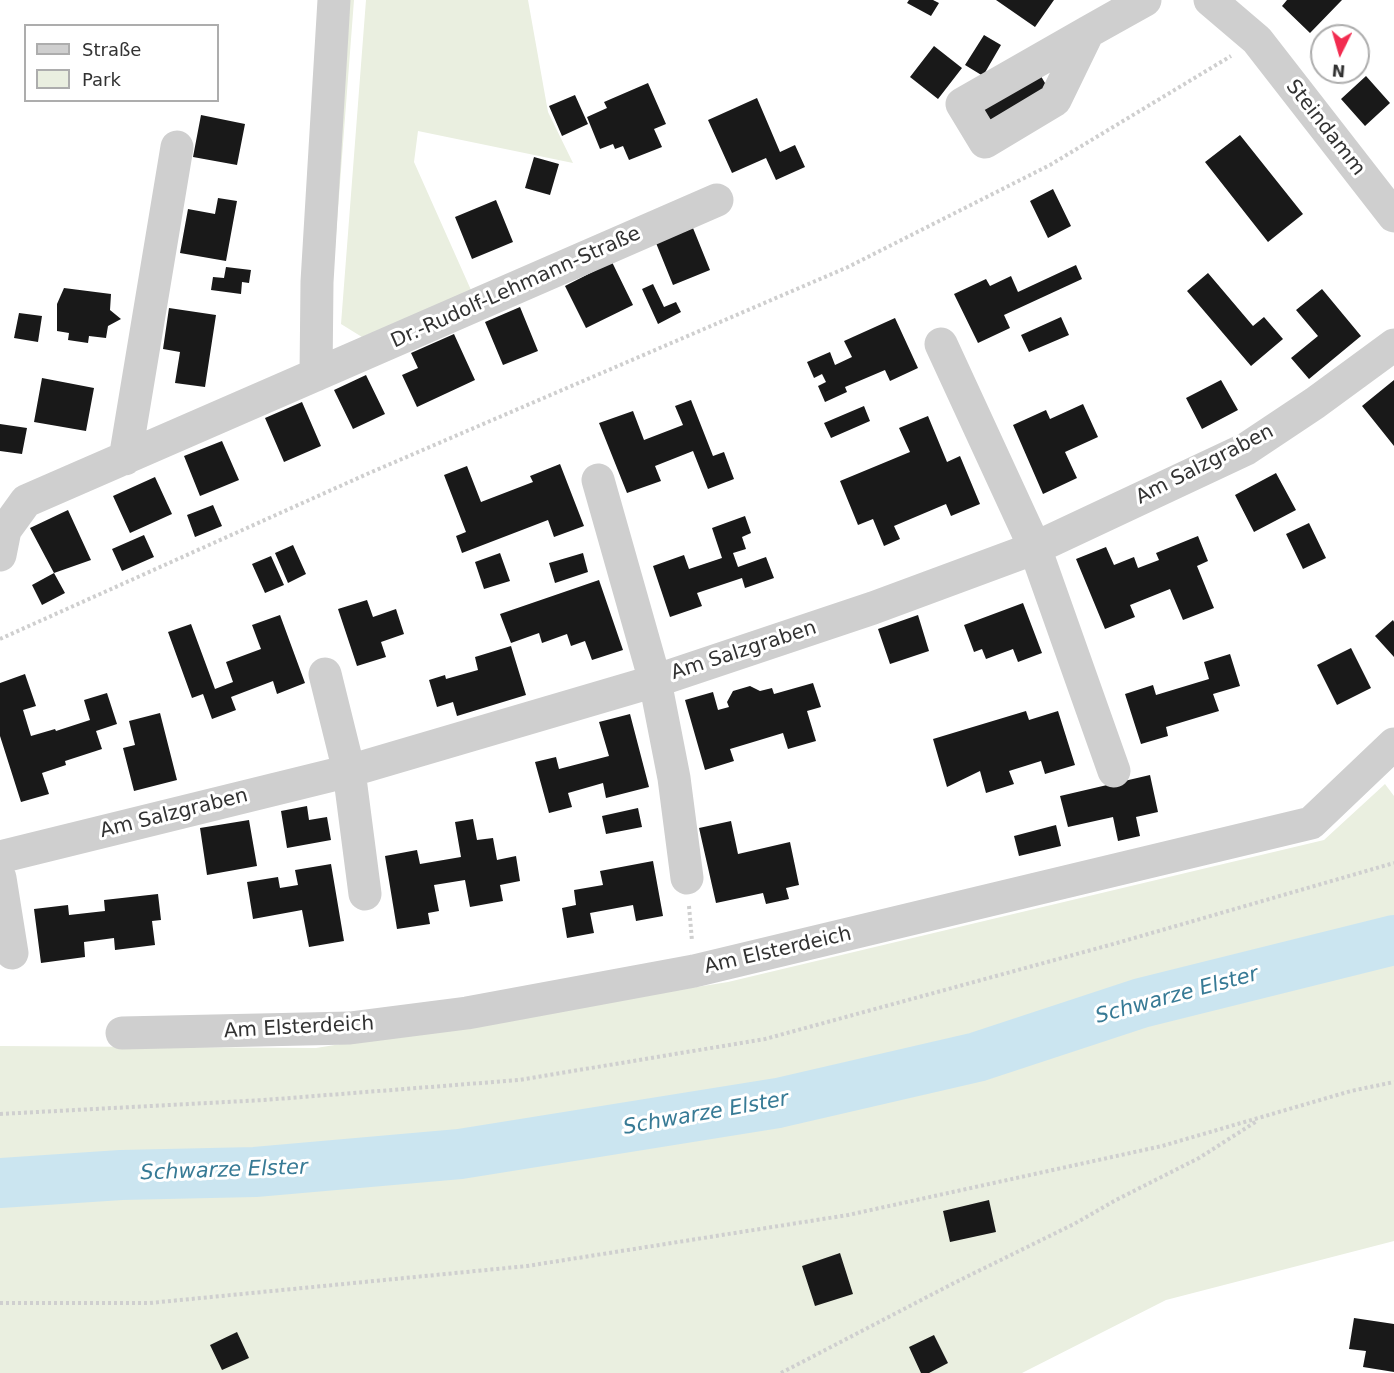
<!DOCTYPE html>
<html>
<head>
<meta charset="utf-8">
<style>
  body { margin:0 }
  #map { position:relative; width:1394px; height:1373px; overflow:hidden; background:#fff; font-family:"DejaVu Sans",sans-serif }
  canvas { display:block }
  .legend { position:absolute; left:24px; top:24px; width:195px; height:78px; box-sizing:border-box; background:#fff; border:2px solid #adadad; margin:0; padding:8px 10px; list-style:none; font-size:18px; color:#323232 }
  .legend li { display:flex; align-items:center; gap:12px; height:30px }
  .legend b { width:30px; border:2px solid #adadad }
  .north { position:absolute; left:1310px; top:24px; width:60px; height:60px; box-sizing:border-box; background:#fff; border:2px solid #adadad; border-radius:50%; rotate:185deg; font-size:16px; font-weight:700; line-height:24px; text-align:center; color:#323232 }
  .north::after { content:''; display:block; margin:auto; width:21px; height:27px; background:#f22b4f; clip-path:polygon(50% 0,100% 100%,50% 72%,0 100%) }
</style>
</head>
<body>
<div id="map">
<canvas width="1394" height="1373"></canvas>
<ul class="legend">
<li><b style="height:8px;background:#cfcfcf"></b>Straße</li>
<li><b style="height:16px;background:#eaefe0"></b>Park</li>
</ul>
<div class="north">N</div>
</div>
<script>
const c = document.querySelector('canvas').getContext('2d');
c.lineJoin = 'round';
function fillPath(path, color) {
  c.fillStyle = color;
  c.fill(path, 'evenodd');
}
function poly(rows) {
  const path = new Path2D();
  for (const r of rows) {
    path.moveTo(r[0], r[1]);
    for (let i = 2; i < r.length; i += 2) path.lineTo(r[i], r[i + 1]);
  }
  return path;
}
function strokePath(path, color, width, dash) {
  c.strokeStyle = color;
  c.lineWidth = width;
  c.lineCap = dash ? 'butt' : 'round';
  c.setLineDash(dash || []);
  c.stroke(path);
}
function label(font, color, halo, rows, align = 'center') {
  c.font = font + ' "DejaVu Sans",sans-serif';
  c.lineWidth = 6;
  c.setLineDash([]);
  c.textBaseline = 'middle';
  c.strokeStyle = halo;
  c.fillStyle = color;
  for (const [text, x, y, turn = 0] of rows) {
    c.save();
    c.translate(x, y);
    c.rotate((+turn || 0) * Math.PI / 180);
    c.textAlign = isNaN(turn) ? turn : align;
    if (halo) c.strokeText(text, 0, 0);
    c.fillText(text, 0, 0);
    c.restore();
  }
}
const green = poly([
  [346,0,354,0,330,314],
  [366,0,528,0,548,112,573,163,418,131,414,162,471,290,362,337,341,324],
  [1385,784,1394,796,1394,1241,1166,1300,1022,1373,0,1373,0,1046,316,1048,728,982,1324,840]
]);
const river = poly([
  [0,1183,121,1175,255,1172,460,1154,778,1103,977,1057,1141,1003,1394,940]
]);
const building = poly([
  [909,0,933,0,939,3,931,16,907,3],
  [996,0,1054,0,1035,27],
  [1287,0,1342,0,1310,33,1282,6],
  [984,35,1001,45,983,76,965,65],
  [934,46,962,68,938,99,910,77],
  [1035,66,1052,95,991,132,973,102],
  [1366,76,1390,103,1365,126,1341,99],
  [648,83,666,124,654,129,662,147,629,160,623,146,615,149,613,144,600,149,587,117,607,108,604,102],
  [575,95,588,124,562,136,549,106],
  [757,98,780,152,795,145,805,167,776,180,766,158,732,173,708,120],
  [201,115,245,124,237,165,193,157],
  [1240,135,1303,214,1268,242,1205,162],
  [534,157,559,164,550,195,525,188],
  [1053,189,1071,226,1048,238,1030,201],
  [218,198,237,201,226,261,180,253,188,209,215,214],
  [496,200,513,242,472,259,455,217],
  [693,228,710,270,673,285,656,243],
  [612,262,633,305,586,328,565,286],
  [1076,265,1082,279,1004,315,1010,328,978,343,954,294,986,279,990,286,1011,276,1018,292],
  [226,267,251,270,249,283,242,282,241,294,211,290,213,277,224,278],
  [1208,273,1253,326,1264,317,1283,339,1251,366,1187,291],
  [653,284,664,307,676,302,681,312,658,324,642,289],
  [64,288,111,294,110,310,121,319,108,326,106,338,89,336,88,343,68,340,69,333,57,331,57,304],
  [1322,289,1361,336,1309,379,1291,358,1318,336,1296,310],
  [520,307,538,351,503,365,485,322],
  [169,308,216,315,205,387,175,383,180,352,163,349],
  [19,313,42,316,38,342,14,338],
  [1061,317,1069,335,1029,352,1021,335],
  [895,318,918,368,890,381,885,370,845,387,847,392,825,402,818,386,826,382,822,374,814,378,807,362,830,352,835,365,852,357,844,341],
  [454,334,475,380,417,407,402,375,418,368,411,353],
  [366,375,385,414,353,429,334,390],
  [42,378,94,388,86,431,34,422],
  [1221,380,1238,410,1202,429,1186,398],
  [1394,380,1394,446,1362,406],
  [691,400,713,456,724,452,734,479,708,489,693,451,655,466,661,481,627,493,599,423,633,411,644,440,683,425,675,406],
  [302,402,321,446,284,462,265,418],
  [1083,404,1098,437,1065,452,1077,478,1043,494,1013,425,1046,410,1050,419],
  [864,406,870,421,831,438,824,423],
  [928,416,947,462,960,456,980,504,951,516,946,504,894,526,900,539,884,546,873,519,858,525,840,481,910,452,899,428],
  [0,424,27,428,22,454,0,451],
  [222,441,239,480,200,496,184,456],
  [560,464,584,526,554,537,548,520,462,553,456,536,466,532,444,475,467,466,481,502,533,482,530,476],
  [1276,473,1296,510,1254,532,1235,495],
  [155,477,172,514,130,533,113,496],
  [213,505,222,526,195,537,187,515],
  [68,510,91,560,54,573,30,528],
  [745,516,751,533,742,537,746,549,733,553,738,567,766,557,774,578,745,588,742,578,697,593,702,606,670,617,653,566,684,555,689,569,722,558,712,528],
  [1309,523,1326,558,1303,569,1286,534],
  [144,535,154,557,122,571,112,549],
  [1198,536,1208,561,1197,566,1214,608,1183,620,1170,589,1130,605,1135,617,1105,629,1076,559,1106,547,1114,565,1134,557,1138,568,1159,560,1156,553],
  [293,545,306,574,288,583,275,553],
  [500,553,510,581,484,589,475,562],
  [583,553,588,572,555,583,549,563],
  [271,556,284,585,265,593,252,564],
  [54,573,65,593,42,605,32,585],
  [599,580,623,650,592,660,585,641,571,646,567,634,542,643,539,633,511,643,500,614],
  [367,600,373,617,396,609,404,634,381,642,386,657,357,666,338,609],
  [1023,603,1042,653,1018,662,1013,649,986,659,982,649,974,652,964,625],
  [280,615,305,683,277,694,273,681,231,697,236,710,212,719,203,694,192,698,168,632,191,624,215,689,233,682,226,662,261,649,252,625],
  [918,615,929,651,890,664,878,629],
  [1393,620,1394,622,1394,657,1375,636],
  [511,646,526,695,457,716,453,702,437,707,429,680,445,675,446,679,478,670,475,657],
  [1351,648,1371,688,1337,705,1317,665],
  [1230,654,1240,686,1213,694,1219,711,1166,727,1168,736,1141,744,1125,694,1153,685,1156,695,1209,679,1204,662],
  [25,674,36,706,23,710,31,736,55,729,56,731,90,720,84,700,107,693,117,724,96,731,102,749,65,761,66,765,42,773,49,794,21,802,0,736,0,683],
  [813,683,821,707,807,711,816,741,788,749,783,733,730,749,734,761,705,770,685,700,713,692,718,710,729,707,727,702,733,691,750,686,760,691,772,688,774,694],
  [1026,711,1029,720,1058,711,1075,765,1045,774,1041,761,1009,771,1014,784,986,793,980,771,947,787,933,739],
  [160,713,177,780,134,791,123,748,135,745,129,721],
  [630,714,649,787,606,798,603,783,568,793,572,807,549,813,535,762,556,757,559,769,609,756,599,722],
  [1150,775,1158,812,1136,817,1140,836,1118,841,1113,817,1068,827,1060,796],
  [307,806,309,820,327,817,331,840,287,848,281,811],
  [638,808,642,827,606,834,602,816],
  [473,819,477,840,493,838,497,860,516,856,520,881,500,885,503,901,470,907,465,880,434,885,439,911,428,913,430,924,397,929,385,856,417,850,420,864,461,857,455,822],
  [249,820,257,866,207,875,200,828],
  [731,821,738,854,790,842,799,885,786,888,789,899,766,904,763,893,716,903,699,828],
  [1056,825,1061,846,1019,856,1014,836],
  [653,861,663,916,636,921,633,905,590,913,594,933,567,938,562,908,576,905,574,890,603,885,600,871],
  [331,864,344,941,309,947,302,910,253,919,247,882,278,877,280,888,298,885,295,870],
  [158,894,161,920,152,921,155,945,115,950,114,938,84,942,85,957,41,963,34,909,68,905,69,915,105,911,104,900],
  [989,1200,996,1232,950,1242,943,1211],
  [840,1253,853,1294,815,1306,802,1266],
  [1354,1318,1394,1324,1394,1372,1363,1367,1366,1351,1349,1349],
  [237,1332,249,1358,222,1370,210,1345],
  [934,1335,948,1363,929,1373,921,1373,909,1347]
]);
const path = poly([
  [0,639,367,474,848,267,1050,165,1231,56],
  [689,906,692,941],
  [0,1114,264,1100,519,1080,765,1039,1117,943,1394,863],
  [0,1303,150,1303,527,1266,848,1215,1162,1146,1351,1091,1394,1082],
  [781,1373,954,1283,1074,1224,1116,1200,1199,1158,1257,1121]
]);
const minor = poly([
  [1210,0,1257,40,1394,216],
  [1088,32,1055,100,985,142,962,104,1088,32,1145,0],
  [941,344,1035,548,1114,771],
  [316,375,317,282,334,0],
  [125,459,177,147],
  [598,480,655,681,674,778,687,878],
  [0,555,5,530,26,501,717,200],
  [325,674,349,771,365,894],
  [0,857,349,771,655,681,873,608,1035,548,1246,449,1315,403,1394,345],
  [0,878,12,953],
  [122,1033,350,1028,467,1013,694,971,1311,823,1394,744]
]);
const streetNames = [
  ["Steindamm",1325,128,52],
  ["Dr.-Rudolf-Lehmann-Straße",516,288,-24],
  ["Am Salzgraben",1205,465,-27],
  ["Am Salzgraben",744,651,-18],
  ["Am Salzgraben",174,814,-14],
  ["Am Elsterdeich",778,951,-13],
  ["Am Elsterdeich",299,1028,-3]
];
const waterNames = [
  ["Schwarze Elster",1177,996,-15],
  ["Schwarze Elster",706,1114,-10],
  ["Schwarze Elster",224,1171,-2]
];
fillPath(green, '#eaefe0');
strokePath(river, '#cbe5f0', 50);
fillPath(building, '#191919');
strokePath(path, '#cfcfcf', 4, [3, 3]);
strokePath(minor, '#cfcfcf', 33);
label('20px', '#323232', '#fff', streetNames);
label('italic 21px', '#377a95', '#fff', waterNames);
</script>
</body>
</html>
